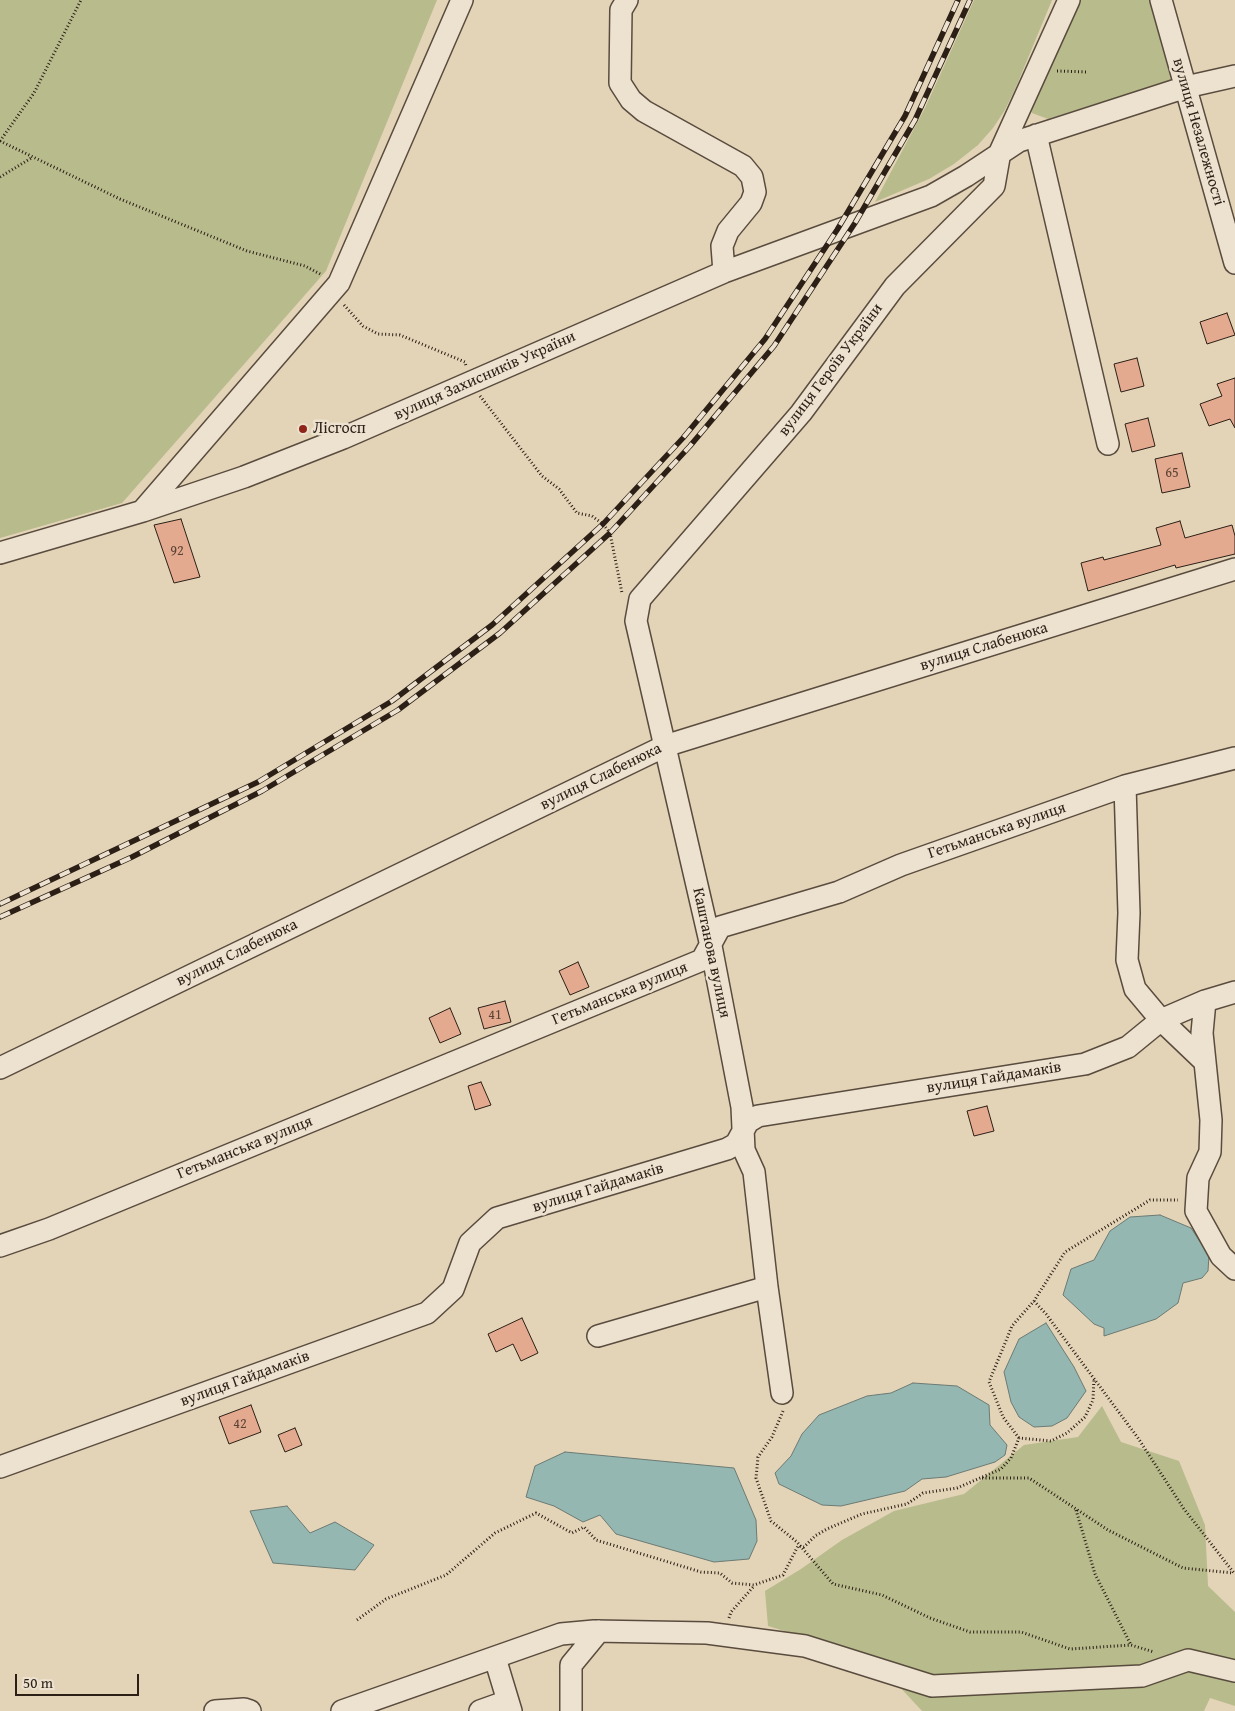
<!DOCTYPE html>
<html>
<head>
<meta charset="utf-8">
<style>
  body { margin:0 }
  #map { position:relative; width:1235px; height:1711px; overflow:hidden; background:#e3d3b7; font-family:"Gentium Book Plus",serif }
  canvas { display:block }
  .scale { position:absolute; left:15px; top:1674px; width:124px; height:22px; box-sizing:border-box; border:2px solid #2b1f16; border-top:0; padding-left:6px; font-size:15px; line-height:18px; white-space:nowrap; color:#2b1f16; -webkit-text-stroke:4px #ede2d0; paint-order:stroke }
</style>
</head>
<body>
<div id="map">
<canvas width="1235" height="1711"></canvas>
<div class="scale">50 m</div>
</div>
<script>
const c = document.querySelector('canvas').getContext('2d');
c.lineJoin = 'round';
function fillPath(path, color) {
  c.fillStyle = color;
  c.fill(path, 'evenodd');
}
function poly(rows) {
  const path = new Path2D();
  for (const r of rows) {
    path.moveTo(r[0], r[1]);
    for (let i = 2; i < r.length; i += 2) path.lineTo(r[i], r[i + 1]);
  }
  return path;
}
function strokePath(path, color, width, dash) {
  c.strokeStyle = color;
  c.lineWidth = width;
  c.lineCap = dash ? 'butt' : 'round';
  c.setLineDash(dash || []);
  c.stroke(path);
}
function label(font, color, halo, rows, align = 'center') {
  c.font = font + ' "Gentium Book Plus",serif';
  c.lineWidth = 5;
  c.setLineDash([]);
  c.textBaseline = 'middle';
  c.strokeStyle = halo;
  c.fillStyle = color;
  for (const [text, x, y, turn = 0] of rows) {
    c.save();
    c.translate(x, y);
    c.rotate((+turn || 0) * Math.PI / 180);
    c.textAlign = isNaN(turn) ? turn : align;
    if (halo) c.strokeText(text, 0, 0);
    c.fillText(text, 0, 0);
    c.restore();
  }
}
const green = poly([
  [0,0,437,0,326,271,122,503,0,538],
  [974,0,1052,0,1016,87,1005,110,993,128,978,145,954,164,929,179,875,202,925,108],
  [1078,0,1150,0,1171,80,1048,119,1032,113,1030,107],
  [1102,1406,1121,1442,1179,1461,1205,1525,1208,1586,1235,1612,1235,1706,1210,1698,1204,1711,922,1711,873,1658,768,1626,765,1591,801,1569,842,1540,894,1511,964,1494,1024,1445,1078,1437]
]);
const water = poly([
  [1160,1215,1191,1228,1209,1255,1208,1271,1202,1278,1183,1283,1178,1303,1156,1319,1104,1336,1104,1328,1094,1324,1063,1295,1071,1269,1094,1260,1110,1231,1130,1217,1160,1215],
  [1046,1323,1074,1367,1086,1391,1067,1418,1052,1426,1034,1427,1019,1417,1011,1402,1004,1372,1019,1339,1046,1323],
  [913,1383,957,1386,989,1405,990,1425,1007,1445,1005,1455,995,1462,946,1477,922,1479,905,1491,841,1506,822,1505,779,1484,775,1473,791,1456,802,1434,819,1415,867,1396,891,1393,913,1383],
  [565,1452,734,1468,756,1520,757,1541,749,1559,714,1562,616,1534,600,1515,583,1522,554,1506,526,1497,535,1466,565,1452],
  [287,1506,310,1533,335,1522,374,1545,355,1570,273,1563,250,1511,287,1506]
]);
const building = poly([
  [1227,313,1235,335,1207,344,1200,322,1227,313],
  [1137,358,1144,386,1121,392,1114,364,1137,358],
  [1235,378,1235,428,1230,419,1209,426,1200,404,1222,396,1217,384,1235,378],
  [1148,418,1155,446,1132,452,1125,424,1148,418],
  [1182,453,1190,487,1162,493,1155,459,1182,453],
  [181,519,200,577,174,583,154,525,181,519],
  [1180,521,1185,538,1232,525,1235,536,1235,554,1176,568,1175,565,1088,591,1081,563,1103,557,1104,560,1161,545,1156,528,1180,521],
  [578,962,589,987,570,995,559,971,578,962],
  [505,1001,511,1022,484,1029,478,1008,505,1001],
  [450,1008,461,1034,440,1043,429,1018,450,1008],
  [481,1082,491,1105,475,1110,468,1086,481,1082],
  [987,1106,994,1131,974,1136,967,1111,987,1106],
  [522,1318,538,1353,521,1361,513,1344,496,1352,488,1334,522,1318],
  [251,1405,261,1432,229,1444,219,1417,251,1405],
  [295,1428,302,1445,285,1452,278,1435,295,1428]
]);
const path = poly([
  [1057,71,1088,72],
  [0,141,120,199,247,251,305,266,322,275],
  [0,141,34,93,81,0],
  [0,177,33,157],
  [344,305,363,326,378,334,400,335,465,362,466,366],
  [480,396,542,476,559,489,577,513,592,516,603,524,610,533,622,593],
  [1034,1301,1046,1314,1138,1438,1184,1509,1234,1573],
  [783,1411,772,1437,758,1457,756,1478,771,1521,797,1542,833,1584,882,1595,930,1618,970,1632,1021,1632,1070,1649,1131,1645,1154,1652],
  [1019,1438,1003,1417,989,1382,1012,1326,1034,1301,1065,1252,1150,1200,1178,1200],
  [982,1478,1029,1478,1108,1530,1183,1568,1233,1573],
  [1076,1510,1095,1574,1131,1645],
  [729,1618,731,1612,754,1586],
  [357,1620,386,1599,446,1575,495,1533,536,1513,572,1533,584,1527,596,1540,701,1572,720,1573,732,1583,754,1585,783,1575,798,1546,804,1547,815,1536,827,1529,862,1514,907,1504,923,1493,957,1488,1001,1469,1011,1458,1019,1438,1051,1441,1067,1433,1085,1417,1093,1400,1094,1378]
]);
const minor = poly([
  [627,0,621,10,620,83,631,100,644,111,743,166,752,177,755,192,751,203,728,231,722,246,724,272],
  [1161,0,1235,263],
  [1036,135,1108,444],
  [143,510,339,283,462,0],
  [0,553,143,511,244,477,343,438,724,272,931,196,966,176,1019,141,1186,87,1235,76],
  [1125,786,1129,913,1127,960,1135,989,1161,1020,1205,1062],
  [1205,1001,1202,1033,1211,1120,1210,1152,1198,1178,1196,1211,1221,1256,1235,1269],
  [0,1068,665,746,1235,569],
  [0,1246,49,1229,702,960,720,927,839,892,901,865,1125,786,1235,758],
  [598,1336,767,1287],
  [782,1393,767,1287,754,1172,744,1150,742,1107,711,946,636,621,640,599,801,413,895,286,994,186,1000,152,1069,0],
  [0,1467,427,1313,453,1289,470,1243,497,1218,727,1149,736,1144,748,1122,758,1116,1085,1064,1128,1047,1161,1020,1205,1001,1235,992],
  [495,1658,511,1711],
  [215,1711,244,1709,250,1711],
  [342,1711,561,1634,594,1631,707,1633,805,1646,932,1686,1142,1676,1188,1660,1235,1671],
  [480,1711,508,1701],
  [571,1711,571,1665,599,1631]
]);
const rail = poly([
  [0,904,258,782,392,701,492,625,603,524,683,438,765,339,837,230,905,116,958,0],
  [0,917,132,857,262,791,398,710,500,633,610,533,690,446,774,346,855,223,915,120,970,0]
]);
const markers = [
  [303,429,5,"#8f2418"]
];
const numberNames = [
  ["65",1172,473],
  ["92",177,551],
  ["41",495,1015],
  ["42",240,1424]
];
const streetNames = [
  ["вулиця Незалежності",1198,132,74],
  ["вулиця Героїв України",831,370,-53],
  ["вулиця Захисників України",485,376,-24],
  ["вулиця Слабенюка",984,647,-17],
  ["вулиця Слабенюка",601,777,-26],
  ["Гетьманська вулиця",997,831,-19],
  ["вулиця Слабенюка",237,953,-26],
  ["Каштанова вулиця",711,953,78],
  ["Гетьманська вулиця",620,994,-22],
  ["вулиця Гайдамаків",994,1078,-9],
  ["Гетьманська вулиця",245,1148,-22],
  ["вулиця Гайдамаків",598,1188,-17],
  ["вулиця Гайдамаків",245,1379,-20]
];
const poiNames = [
  ["Лісгосп",313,429]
];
fillPath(green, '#b8bb8c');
fillPath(water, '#95b7b1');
strokePath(water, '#6b7a73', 1);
fillPath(building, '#e4aa8f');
strokePath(building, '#2b1f16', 1);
strokePath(minor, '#594c3e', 24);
strokePath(path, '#2b1f16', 3, [1, 2.5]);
strokePath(minor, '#ede2d0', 21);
strokePath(rail, '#2b1f16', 5.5);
strokePath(rail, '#ede2d0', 4, [11]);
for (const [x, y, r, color] of markers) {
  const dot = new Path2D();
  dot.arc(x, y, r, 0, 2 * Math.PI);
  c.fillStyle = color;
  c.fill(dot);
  strokePath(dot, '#ede2d0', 2);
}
label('14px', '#594234', null, numberNames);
label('16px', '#2b1f16', '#ede2d0', streetNames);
label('16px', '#2b1f16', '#ede2d0', poiNames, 'left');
</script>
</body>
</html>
